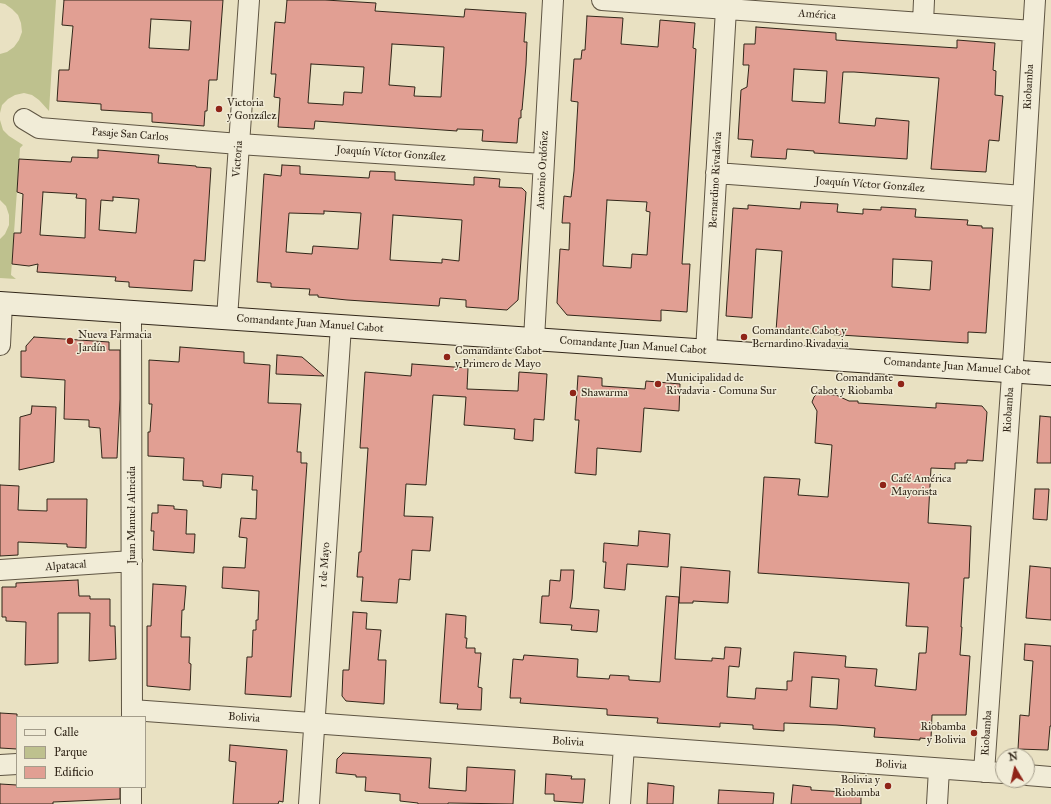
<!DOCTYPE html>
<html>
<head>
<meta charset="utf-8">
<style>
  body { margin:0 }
  #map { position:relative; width:1051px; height:804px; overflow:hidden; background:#e9e1c2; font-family:"IM FELL Great Primer",serif }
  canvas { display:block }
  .legend { position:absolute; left:16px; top:716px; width:130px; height:72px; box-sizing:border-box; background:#f1ecd7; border:1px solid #a49d8b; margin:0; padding:5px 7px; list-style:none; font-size:12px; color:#312619 }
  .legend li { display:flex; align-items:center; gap:8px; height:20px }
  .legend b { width:20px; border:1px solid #a49d8b }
  .north { position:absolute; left:995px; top:748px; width:40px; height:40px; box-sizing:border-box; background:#f1ecd7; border:1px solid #a49d8b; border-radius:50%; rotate:351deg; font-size:11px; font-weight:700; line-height:16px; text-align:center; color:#312619 }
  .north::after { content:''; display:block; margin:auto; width:14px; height:18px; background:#8f2418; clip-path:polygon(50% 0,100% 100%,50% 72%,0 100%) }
</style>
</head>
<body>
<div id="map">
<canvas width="1051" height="804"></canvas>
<ul class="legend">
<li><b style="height:5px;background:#f1ecd7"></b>Calle</li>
<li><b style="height:11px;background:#bec18e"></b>Parque</li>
<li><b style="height:11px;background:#e19f93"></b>Edificio</li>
</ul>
<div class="north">N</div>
</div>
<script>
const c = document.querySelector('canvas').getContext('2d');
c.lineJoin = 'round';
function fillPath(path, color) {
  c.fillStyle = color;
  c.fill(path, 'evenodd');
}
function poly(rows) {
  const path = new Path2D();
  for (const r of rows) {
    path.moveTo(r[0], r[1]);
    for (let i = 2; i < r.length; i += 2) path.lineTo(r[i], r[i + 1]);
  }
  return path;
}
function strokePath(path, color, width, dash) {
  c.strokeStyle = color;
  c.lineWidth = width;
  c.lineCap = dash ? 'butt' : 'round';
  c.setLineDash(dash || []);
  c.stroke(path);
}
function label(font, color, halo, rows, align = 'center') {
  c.font = font + ' "IM FELL Great Primer",serif';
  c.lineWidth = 3;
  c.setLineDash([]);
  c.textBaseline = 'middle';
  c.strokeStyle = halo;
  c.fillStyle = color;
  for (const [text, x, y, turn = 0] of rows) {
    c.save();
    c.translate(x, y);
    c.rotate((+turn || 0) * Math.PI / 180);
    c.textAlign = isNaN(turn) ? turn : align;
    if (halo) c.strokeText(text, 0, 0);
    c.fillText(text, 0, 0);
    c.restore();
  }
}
const green = poly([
  [0,0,56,0,49,111,39,100,32,95,24,93,15,95,8,99,2,105,0,113,0,54,7,52,14,47,19,40,22,32,21,23,18,15,12,9,5,4,0,3],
  [0,120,3,130,9,136,23,145,20,148,11,275,16,279,0,278,0,239,5,234,9,225,9,215,6,206,0,200]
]);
const building = poly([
  [64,0,223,0,217,80,209,80,207,111,205,111,204,126,152,122,152,113,101,110,101,104,57,101,59,70,69,70,73,26,62,25,64,0],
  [151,19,191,21,189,50,149,48,151,19],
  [287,0,325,0,376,3,375,11,464,17,465,9,526,13,524,42,527,42,526,65,522,110,521,110,521,118,519,118,517,143,482,141,483,130,457,129,457,131,315,121,314,129,278,127,280,98,274,97,276,74,271,74,275,22,285,23,287,0],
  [392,44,444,47,441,97,414,96,415,87,389,85,392,44],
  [311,64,364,67,362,93,344,92,343,105,308,103,311,64],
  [587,16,623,18,621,44,658,47,660,20,695,23,693,48,696,49,682,264,690,264,687,312,661,310,661,321,567,315,557,303,560,249,569,250,570,223,562,223,564,196,571,197,574,171,578,102,571,101,574,59,581,59,582,50,585,50,587,16],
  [607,200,647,202,646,211,650,212,647,255,632,254,631,268,603,266,607,200],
  [756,27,836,33,836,40,863,42,957,48,957,40,995,43,993,70,996,71,995,95,1003,96,999,141,989,140,986,172,931,169,939,78,854,72,843,72,839,123,875,126,876,118,909,121,907,159,814,153,814,151,787,149,786,159,751,157,753,140,738,139,741,90,747,87,749,65,743,65,744,44,755,44,756,27],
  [794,69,827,71,825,103,792,101,794,69],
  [98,150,159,155,158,163,196,166,196,167,211,168,205,261,194,260,192,291,129,287,129,282,115,281,116,277,37,272,38,264,29,266,12,264,14,233,21,233,23,194,17,192,19,159,71,162,72,157,98,158,98,150],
  [43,192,77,194,76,198,86,199,85,238,40,235,43,192],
  [113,197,139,199,136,233,99,230,101,200,113,201,113,197],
  [282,165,300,166,300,174,369,178,370,171,395,172,395,180,474,185,474,177,500,179,499,187,522,188,526,192,518,300,507,310,466,307,466,300,440,298,439,306,347,300,318,297,318,295,309,295,310,289,271,287,271,283,257,282,264,174,281,176,282,165],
  [324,211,361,213,358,249,313,246,312,254,286,252,289,213,324,214,324,211],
  [393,215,462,220,459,261,442,259,442,263,390,260,393,215],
  [801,202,838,204,837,212,863,214,863,209,881,210,881,207,916,209,915,217,968,220,967,225,982,226,982,228,993,228,986,333,968,332,968,343,776,331,782,251,756,249,752,318,726,316,733,208,748,209,748,205,800,209,801,202],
  [893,259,932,261,930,290,892,287,893,259],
  [34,337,109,342,109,350,120,350,120,399,117,458,102,458,100,428,89,427,89,420,64,419,65,380,21,377,21,351,26,351,26,346,34,337],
  [180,347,244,352,244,363,270,365,268,403,301,404,297,452,301,452,301,463,307,463,291,697,245,694,247,657,252,657,253,630,256,630,256,620,258,620,259,591,222,588,223,567,245,568,247,538,239,537,241,518,256,519,257,490,252,490,253,476,222,474,221,488,203,486,203,481,183,480,184,458,148,456,148,432,150,432,152,404,149,404,149,360,179,362,180,347],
  [277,355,302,357,324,376,276,374,277,355],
  [412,364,468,368,467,389,518,391,519,372,547,374,544,420,534,419,533,441,514,439,515,429,464,425,466,397,433,395,426,485,406,484,404,516,433,517,430,551,412,550,410,580,399,579,397,603,361,601,363,577,357,577,359,552,361,552,368,448,360,448,365,372,411,376,412,364],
  [578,376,602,378,602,386,645,389,646,381,680,384,679,411,644,408,641,452,597,448,596,475,575,473,579,420,575,420,578,376],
  [817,394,836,395,849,401,858,401,858,403,936,408,936,403,982,406,987,412,983,461,967,460,967,463,955,463,955,469,931,468,929,504,928,523,971,526,969,578,964,578,961,627,962,627,960,655,970,656,966,715,932,715,931,739,920,738,920,740,874,737,875,728,836,725,784,723,784,731,753,729,753,725,720,723,720,727,657,723,658,718,607,715,607,709,520,703,521,698,510,698,513,659,523,660,524,655,578,659,577,677,609,679,610,675,629,676,629,680,660,682,666,596,679,597,675,659,712,661,712,658,724,659,725,647,741,648,739,667,729,666,727,697,755,699,756,688,787,690,787,681,792,681,794,652,846,656,845,667,877,669,875,686,916,690,919,653,926,653,928,627,906,626,909,583,758,573,764,477,800,479,798,495,828,497,832,445,815,443,817,411,812,402,814,397,817,394],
  [812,677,839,679,837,709,810,707,812,677],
  [32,406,56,407,54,462,19,470,20,417,31,414,32,406],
  [1040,416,1051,417,1051,463,1037,463,1040,416],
  [0,485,19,486,18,510,47,511,47,499,87,499,86,548,67,547,67,544,18,542,18,555,0,556,0,485],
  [1035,489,1049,489,1047,520,1033,519,1035,489],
  [158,505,174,506,174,509,187,510,186,534,195,534,194,553,153,550,154,531,151,531,152,513,158,513,158,505],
  [639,531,670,534,668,567,627,564,625,590,604,588,606,562,603,562,604,543,638,546,639,531],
  [1030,566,1051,568,1051,620,1026,618,1030,566],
  [681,567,730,571,728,603,693,601,693,603,679,603,681,567],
  [561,570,574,570,572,599,570,608,599,610,597,632,571,630,572,625,540,623,542,596,549,596,550,580,560,581,561,570],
  [78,580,79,596,90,596,90,599,110,599,110,626,115,626,116,659,89,661,90,613,58,613,58,663,25,665,26,622,6,621,6,617,2,617,2,587,16,587,16,583,78,580],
  [153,584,186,586,184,610,182,610,181,637,190,637,189,663,191,664,190,690,147,686,147,626,151,626,153,584],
  [353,612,367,613,366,629,381,630,378,660,386,660,384,704,346,701,342,696,343,670,349,670,353,612],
  [446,614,466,616,465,638,467,638,466,648,475,648,475,653,481,653,478,687,482,688,481,710,457,709,458,704,440,703,446,614],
  [1025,644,1051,646,1051,726,1050,726,1048,750,1018,749,1020,715,1029,716,1033,661,1024,660,1025,644],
  [0,713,17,714,17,749,0,748,0,713],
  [230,745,287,750,283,802,279,801,278,804,233,804,236,762,229,761,230,745],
  [343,753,431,758,429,788,466,791,467,767,515,770,513,804,448,803,448,804,418,804,418,803,400,801,400,794,365,791,366,777,356,777,356,775,336,773,337,759,343,753],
  [546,774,572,776,571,779,585,779,583,803,554,801,554,794,545,794,546,774],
  [648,783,674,786,673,804,647,804,648,783],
  [0,784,17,785,17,787,120,787,120,799,53,802,53,804,0,804,0,784],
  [793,785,811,787,811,790,861,793,861,804,791,804,793,785],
  [719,790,774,793,773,804,718,804,719,790]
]);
const minor = poly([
  [602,0,1033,31],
  [923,23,924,0],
  [24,119,39,128,239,144,543,164],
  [716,173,1023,196],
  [131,312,132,717],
  [227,318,249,0],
  [534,339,553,0],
  [0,345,2,303],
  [706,351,726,9],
  [0,570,132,561],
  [132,710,1003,773],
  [0,765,17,764],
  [984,772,1014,347,1035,0],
  [1027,775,1051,777],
  [131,804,131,787],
  [309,804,341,326],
  [620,804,624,746],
  [937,804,939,769]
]);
const secondary = poly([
  [0,303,1051,374]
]);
const markers = [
  [219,109,4,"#8f2418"],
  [744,337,4,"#8f2418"],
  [70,341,4,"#8f2418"],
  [447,357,4,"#8f2418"],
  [658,384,4,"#8f2418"],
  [901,384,4,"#8f2418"],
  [573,393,4,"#8f2418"],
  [883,485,4,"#8f2418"],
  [974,733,4,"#8f2418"],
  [888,786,4,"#8f2418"]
];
const streetNames = [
  ["América",817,15,4],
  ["Riobamba",1029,87,-87],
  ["Pasaje San Carlos",130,135,4],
  ["Joaquín Víctor González",391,154,4],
  ["Victoria",238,159,-86],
  ["Antonio Ordóñez",543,170,-87],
  ["Bernardino Rivadavia",716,180,-87],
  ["Joaquín Víctor González",870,185,4],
  ["Comandante Juan Manuel Cabot",310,324,4],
  ["Comandante Juan Manuel Cabot",633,346,4],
  ["Comandante Juan Manuel Cabot",957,367,4],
  ["Riobamba",1009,410,-86],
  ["Juan Manuel Almeida",132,515,-90],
  ["1 de Mayo",325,565,-86],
  ["Alpatacal",66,566,-4],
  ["Bolivia",244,718,4],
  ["Riobamba",987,733,-86],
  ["Bolivia",568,742,4],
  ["Bolivia",891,765,4]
];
const poiNames = [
  ["Victoria",227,103],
  ["y González",227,116],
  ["Comandante Cabot y",752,331],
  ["Bernardino Rivadavia",752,344],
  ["Nueva Farmacia",78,335],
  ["Jardín",78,348],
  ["Comandante Cabot",455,351],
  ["y Primero de Mayo",455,364],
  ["Municipalidad de",666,378],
  ["Rivadavia - Comuna Sur",666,391],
  ["Comandante",893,378,"right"],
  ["Cabot y Riobamba",893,391,"right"],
  ["Shawarma",581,393],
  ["Café América",891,479],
  ["Mayorista",891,492],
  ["Riobamba",966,727,"right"],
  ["y Bolivia",966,740,"right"],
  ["Bolivia y",880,780,"right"],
  ["Riobamba",880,793,"right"]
];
fillPath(green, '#bec18e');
fillPath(building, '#e19f93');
strokePath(building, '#312619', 1);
strokePath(minor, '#5f5543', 22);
strokePath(secondary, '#312619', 24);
strokePath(minor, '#f1ecd7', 20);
strokePath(secondary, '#f1ecd7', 22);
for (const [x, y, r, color] of markers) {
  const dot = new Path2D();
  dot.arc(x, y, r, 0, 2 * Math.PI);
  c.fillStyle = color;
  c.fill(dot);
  strokePath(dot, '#f1ecd7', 1.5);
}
label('11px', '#312619', '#f1ecd7', streetNames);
label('11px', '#312619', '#f1ecd7', poiNames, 'left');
</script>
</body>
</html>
